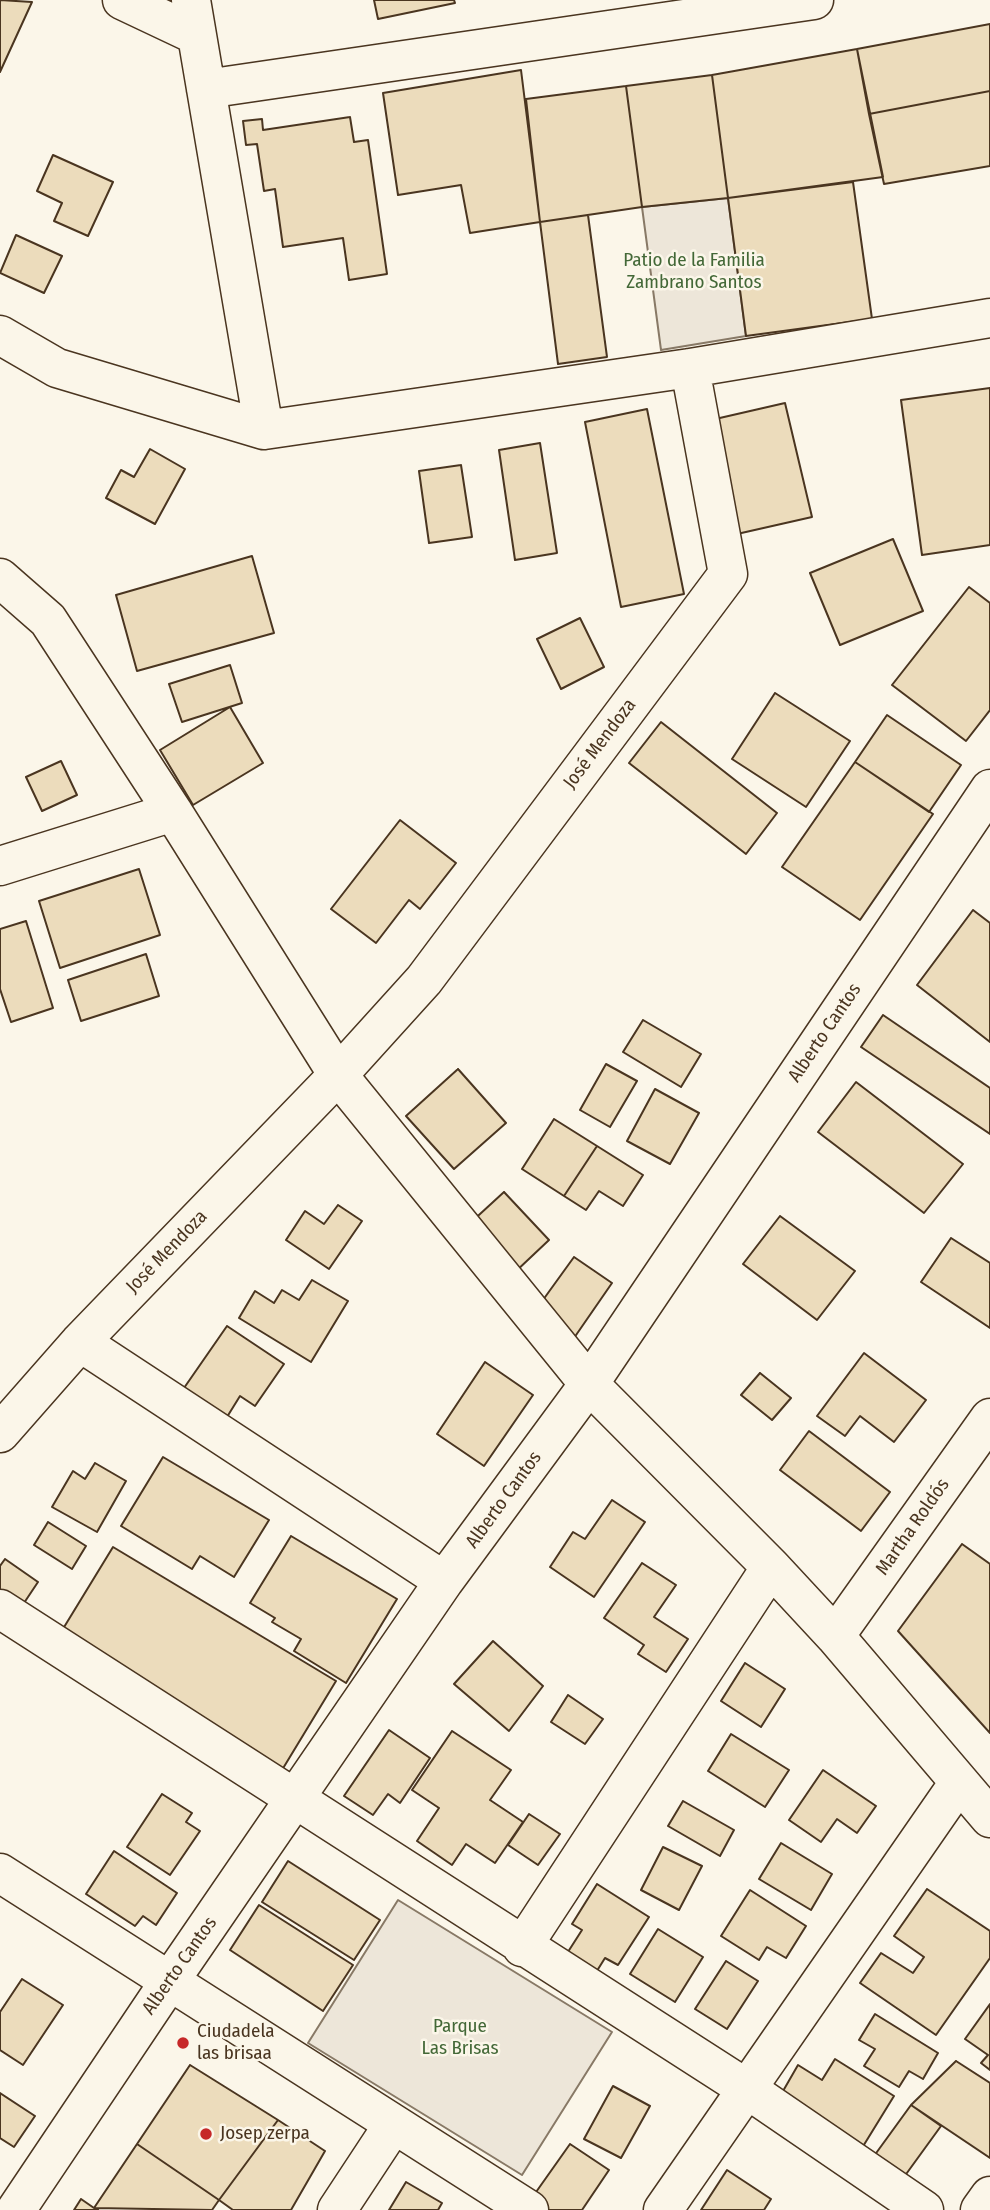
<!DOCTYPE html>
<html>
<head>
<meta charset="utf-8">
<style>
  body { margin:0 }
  canvas { display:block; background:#fbf6e9 }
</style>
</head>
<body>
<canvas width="990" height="2210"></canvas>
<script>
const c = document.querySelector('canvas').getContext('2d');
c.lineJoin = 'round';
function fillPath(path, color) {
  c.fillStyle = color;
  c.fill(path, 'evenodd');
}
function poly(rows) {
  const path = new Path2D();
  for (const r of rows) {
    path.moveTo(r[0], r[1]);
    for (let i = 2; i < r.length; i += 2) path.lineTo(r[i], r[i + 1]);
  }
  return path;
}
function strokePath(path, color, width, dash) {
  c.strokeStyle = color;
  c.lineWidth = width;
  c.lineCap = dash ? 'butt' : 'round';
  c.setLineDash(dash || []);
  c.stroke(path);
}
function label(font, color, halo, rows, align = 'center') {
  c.font = font + ' "Fira Sans Condensed",sans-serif';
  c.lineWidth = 5;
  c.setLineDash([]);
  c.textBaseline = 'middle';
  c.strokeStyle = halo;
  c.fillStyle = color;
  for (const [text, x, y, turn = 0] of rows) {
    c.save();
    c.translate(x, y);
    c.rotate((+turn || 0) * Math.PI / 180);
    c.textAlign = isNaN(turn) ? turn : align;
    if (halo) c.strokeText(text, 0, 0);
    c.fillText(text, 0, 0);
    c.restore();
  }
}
const green = poly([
  [728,198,746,336,661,350,642,207,728,198],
  [398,1900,612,2032,522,2175,308,2043,398,1900]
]);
const building = poly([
  [0,0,32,2,0,72,0,0],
  [374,0,454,0,455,3,378,19,374,0],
  [990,24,990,91,869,114,857,49,990,24],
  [857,49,883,177,728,198,712,75,857,49],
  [521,70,540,222,470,233,461,185,398,195,383,93,521,70],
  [712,75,728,198,642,207,626,86,712,75],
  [626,86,642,207,540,222,526,99,626,86],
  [990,91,990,166,884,184,869,114,990,91],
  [350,117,354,142,368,140,387,274,349,280,343,238,283,247,275,189,264,191,257,144,246,145,243,121,262,119,263,130,350,117],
  [53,155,113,182,88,236,54,221,62,203,37,191,53,155],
  [853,182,872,319,746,336,728,198,853,182],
  [588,215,607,357,558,364,540,222,588,215],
  [16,235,62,256,44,293,0,273,16,235],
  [990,388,990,545,922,555,901,400,990,388],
  [785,403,812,517,737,534,711,420,785,403],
  [647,409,684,594,621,607,585,422,647,409],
  [540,443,557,553,515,560,499,450,540,443],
  [150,449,185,469,155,524,106,498,121,470,134,477,150,449],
  [461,465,472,537,429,543,419,471,461,465],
  [893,539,923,611,840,645,810,573,893,539],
  [252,556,274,633,137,671,116,595,252,556],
  [969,587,990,603,990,710,966,741,892,685,969,587],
  [580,618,604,667,561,689,537,639,580,618],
  [230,665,242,703,182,722,169,684,230,665],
  [775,693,850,741,806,807,732,759,775,693],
  [230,707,263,763,193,805,160,750,230,707],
  [887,715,961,765,929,812,855,762,887,715],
  [661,722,777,813,746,854,629,763,661,722],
  [61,761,77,795,42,811,26,777,61,761],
  [855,762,933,814,860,920,782,867,855,762],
  [400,820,456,863,420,909,409,900,376,943,331,909,400,820],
  [139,869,160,935,60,968,39,901,139,869],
  [973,910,990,923,990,1042,917,985,973,910],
  [26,921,53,1008,11,1022,0,989,0,929,26,921],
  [146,954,159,996,81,1021,68,980,146,954],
  [883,1015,990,1088,990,1134,861,1047,883,1015],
  [643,1020,701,1054,681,1087,623,1052,643,1020],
  [606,1064,637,1081,610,1127,580,1110,606,1064],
  [458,1069,506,1123,454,1169,406,1116,458,1069],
  [856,1082,963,1164,924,1213,818,1132,856,1082],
  [655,1089,699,1113,670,1164,627,1141,655,1089],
  [554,1119,597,1146,564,1196,522,1169,554,1119],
  [597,1146,643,1175,623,1206,599,1191,586,1210,564,1196,597,1146],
  [504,1192,549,1240,513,1274,468,1225,504,1192],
  [338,1205,362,1221,329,1269,286,1240,305,1211,324,1224,338,1205],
  [780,1216,855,1271,817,1320,743,1264,780,1216],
  [951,1238,990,1263,990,1328,921,1282,951,1238],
  [574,1257,612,1283,574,1338,535,1311,574,1257],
  [312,1280,348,1301,311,1362,239,1318,255,1291,274,1303,282,1290,299,1300,312,1280],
  [227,1326,284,1364,255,1406,240,1396,227,1417,184,1388,227,1326],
  [864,1353,926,1400,894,1442,860,1416,845,1436,817,1416,864,1353],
  [485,1362,533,1395,484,1466,437,1434,485,1362],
  [760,1373,791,1398,772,1420,741,1395,760,1373],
  [809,1431,890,1492,861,1531,780,1470,809,1431],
  [163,1457,269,1520,234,1577,200,1556,192,1569,121,1526,163,1457],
  [95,1463,126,1481,97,1532,52,1507,73,1471,85,1479,95,1463],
  [612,1500,645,1522,594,1597,550,1567,573,1532,585,1539,612,1500],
  [48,1522,86,1546,72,1569,34,1545,48,1522],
  [291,1536,397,1599,346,1683,294,1651,301,1639,272,1622,275,1618,250,1603,291,1536],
  [962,1544,990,1564,990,1733,898,1631,962,1544],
  [113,1547,336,1681,282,1770,58,1637,113,1547],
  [5,1559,38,1582,16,1615,0,1604,0,1566,5,1559],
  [642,1563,676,1585,654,1617,688,1639,666,1672,638,1654,644,1645,604,1618,642,1563],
  [493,1641,543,1686,509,1731,454,1684,493,1641],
  [745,1663,785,1689,761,1727,721,1701,745,1663],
  [568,1695,603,1719,585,1744,551,1722,568,1695],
  [389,1730,430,1758,400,1803,388,1794,373,1815,344,1796,389,1730],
  [452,1731,511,1770,490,1800,523,1822,495,1863,466,1844,452,1865,417,1841,439,1808,412,1790,452,1731],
  [731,1734,789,1770,765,1807,708,1771,731,1734],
  [823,1770,876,1806,857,1833,837,1819,821,1842,789,1820,823,1770],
  [162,1794,192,1813,186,1822,200,1831,170,1875,127,1847,162,1794],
  [683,1801,734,1830,720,1856,668,1826,683,1801],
  [529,1814,560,1834,538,1865,508,1845,529,1814],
  [781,1843,832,1874,811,1910,759,1879,781,1843],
  [663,1847,702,1866,679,1910,641,1890,663,1847],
  [114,1851,177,1893,156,1925,143,1916,135,1926,86,1894,114,1851],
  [288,1861,380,1920,354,1960,262,1902,288,1861],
  [597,1884,649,1917,618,1965,605,1958,595,1974,566,1955,582,1930,572,1924,597,1884],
  [927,1889,990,1931,990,1958,936,2035,860,1983,881,1953,913,1973,924,1957,894,1936,927,1889],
  [750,1890,806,1926,786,1958,767,1947,759,1960,721,1936,750,1890],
  [259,1905,353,1965,323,2011,230,1950,259,1905],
  [658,1929,703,1957,675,2002,630,1974,658,1929],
  [726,1961,758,1981,727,2029,695,2009,726,1961],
  [22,1979,63,2005,23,2065,0,2050,0,2012,22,1979],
  [990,2004,990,2070,981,2063,988,2055,965,2039,990,2004],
  [875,2014,938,2053,923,2079,909,2071,899,2087,864,2066,875,2049,859,2040,875,2014],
  [835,2059,894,2096,862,2148,779,2098,798,2065,822,2080,835,2059],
  [956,2061,990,2083,990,2158,911,2105,956,2061],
  [190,2065,278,2120,219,2200,137,2144,190,2065],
  [613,2086,650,2106,621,2158,584,2139,613,2086],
  [0,2093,35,2116,14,2147,0,2138,0,2093],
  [911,2105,941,2126,904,2177,874,2156,911,2105],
  [278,2120,325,2151,291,2210,233,2210,219,2200,278,2120],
  [137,2144,219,2200,212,2210,94,2208,137,2144],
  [570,2144,609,2170,582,2210,541,2210,529,2202,570,2144],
  [727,2170,771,2199,764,2210,701,2210,727,2170],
  [406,2182,442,2203,438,2210,389,2210,406,2182],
  [81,2199,94,2208,98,2210,74,2210,81,2199]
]);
const minor = poly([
  [122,0,196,35],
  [191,0,264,430],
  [206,89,814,0],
  [0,335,57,368,264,430,690,368,990,318],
  [690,368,728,574,424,980,338,1075,589,1384,771,1567,835,1636,990,1818],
  [0,578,48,620,173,812,338,1075,80,1342,0,1433],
  [0,866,173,812],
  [80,1342,444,1581],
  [0,1609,747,2089,924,2210],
  [835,1636,990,1418],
  [0,1873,529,2210],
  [522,1947,771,1567],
  [16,2210,169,1982,444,1581,589,1384,990,789],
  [337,2210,393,2125],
  [663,2210,958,1784],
  [980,2210,990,2196]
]);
const markers = [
  [183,2043,7,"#c62828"],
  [206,2134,7,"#c62828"]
];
const parkNames = [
  ["Patio de la Familia",694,261],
  ["Zambrano Santos",694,283],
  ["Parque",460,2027],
  ["Las Brisas",460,2049]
];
const streetNames = [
  ["José Mendoza",600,744,-53],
  ["Alberto Cantos",825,1033,-56],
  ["José Mendoza",167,1252,-46],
  ["Alberto Cantos",504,1500,-54],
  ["Martha Roldós",913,1527,-55],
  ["Alberto Cantos",180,1966,-55]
];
const poiNames = [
  ["Ciudadela",197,2032],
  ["las brisaa",197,2054],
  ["Josep zerpa",220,2134]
];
fillPath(green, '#ede6d9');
strokePath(green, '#887966', 2);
fillPath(building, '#ecdcbc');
strokePath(building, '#4a3520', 2);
strokePath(minor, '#4a3520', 41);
strokePath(minor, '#fbf6e9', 38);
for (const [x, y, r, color] of markers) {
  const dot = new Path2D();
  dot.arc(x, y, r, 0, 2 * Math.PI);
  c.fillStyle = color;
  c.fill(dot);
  strokePath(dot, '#fbf6e9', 2.5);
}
label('19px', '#436837', '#fbf6e9', parkNames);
label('19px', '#4a3520', '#fbf6e9', streetNames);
label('19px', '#4a3520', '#fbf6e9', poiNames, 'left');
</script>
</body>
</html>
